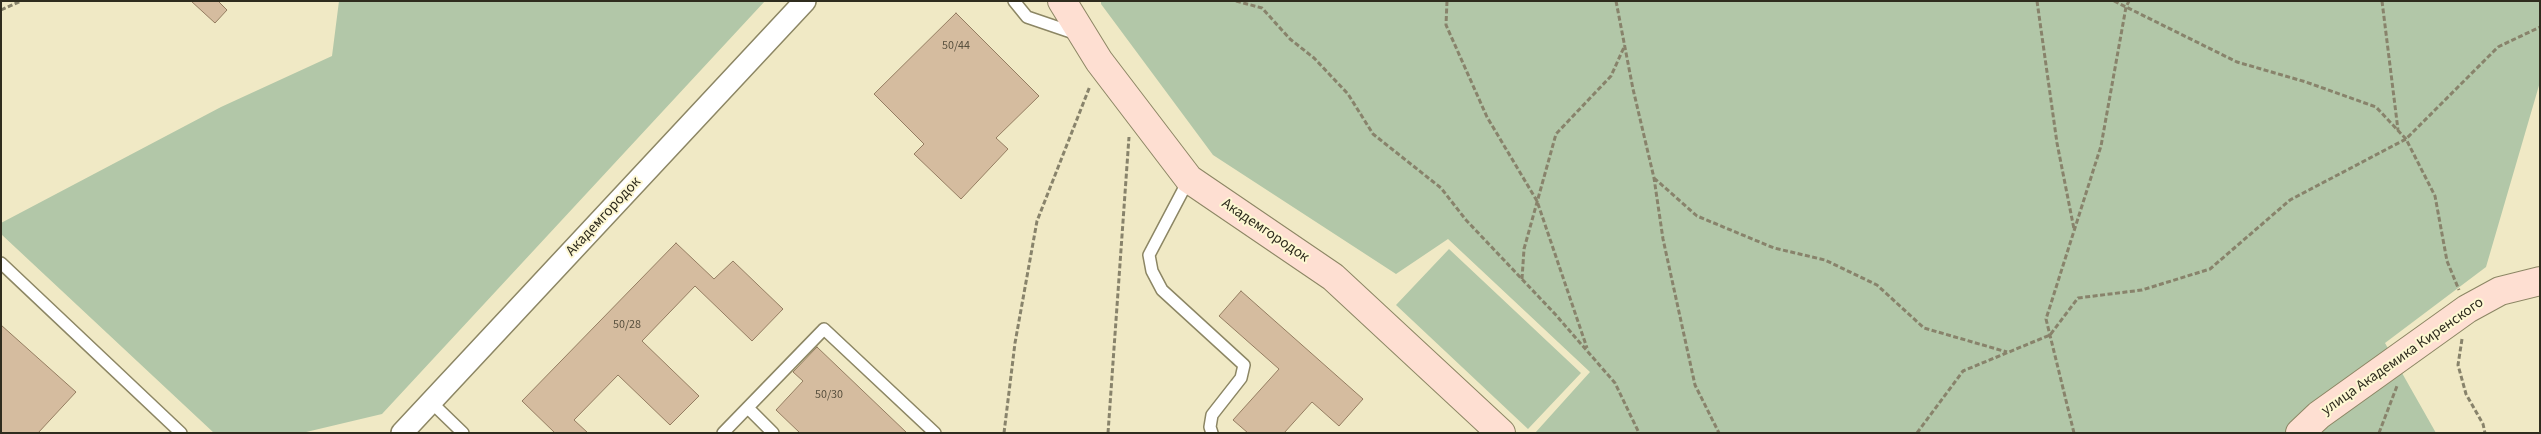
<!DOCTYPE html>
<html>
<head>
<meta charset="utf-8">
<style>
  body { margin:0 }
  #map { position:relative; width:2541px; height:434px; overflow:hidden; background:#f0e9c5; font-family:"Source Sans 3",sans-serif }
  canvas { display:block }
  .frame { position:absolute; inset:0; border:2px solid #2f2c1e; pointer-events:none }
</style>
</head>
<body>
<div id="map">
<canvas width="2541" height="434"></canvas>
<div class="frame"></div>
</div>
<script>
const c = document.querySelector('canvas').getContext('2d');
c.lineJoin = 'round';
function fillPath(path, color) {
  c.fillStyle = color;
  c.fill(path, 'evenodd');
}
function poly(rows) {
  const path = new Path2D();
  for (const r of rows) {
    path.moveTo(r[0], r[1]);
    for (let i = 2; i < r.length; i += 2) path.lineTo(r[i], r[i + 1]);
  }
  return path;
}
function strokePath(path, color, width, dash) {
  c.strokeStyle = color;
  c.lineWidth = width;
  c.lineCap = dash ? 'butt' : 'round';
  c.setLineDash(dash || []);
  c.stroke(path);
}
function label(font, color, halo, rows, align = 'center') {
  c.font = font + ' "Source Sans 3",sans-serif';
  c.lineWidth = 4;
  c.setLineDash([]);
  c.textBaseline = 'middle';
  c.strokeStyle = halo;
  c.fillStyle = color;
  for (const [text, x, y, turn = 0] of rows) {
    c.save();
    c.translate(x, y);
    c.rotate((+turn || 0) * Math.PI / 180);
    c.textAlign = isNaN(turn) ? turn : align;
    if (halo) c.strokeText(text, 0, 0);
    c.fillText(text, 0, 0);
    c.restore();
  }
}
const green = poly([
  [339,1,765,1,382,414,302,433,214,433,1,234,1,223,221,107,332,56],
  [1101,1,2540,1,2540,82,2486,267,2385,343,2436,433,1535,433,1590,372,1448,239,1396,274,1213,155,1101,4],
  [1449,249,1581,373,1528,429,1396,305]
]);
const building = poly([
  [191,1,218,1,227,10,215,23,191,1],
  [956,13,1039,96,996,138,1008,149,961,199,914,154,924,144,874,94,956,13],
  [676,243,714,279,733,261,783,309,752,341,695,286,642,341,699,396,670,425,618,375,574,420,588,433,555,433,522,401,676,243],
  [1241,291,1363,399,1339,426,1312,402,1284,433,1248,433,1233,420,1279,369,1219,316,1241,291],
  [1,325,76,392,38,433,1,433,1,325],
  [817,347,907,433,800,433,776,410,803,381,793,372,817,347]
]);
const path = poly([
  [1236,1,1262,8,1290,39,1314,58,1348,94,1373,134,1441,188,1466,220,1555,314,1615,383,1639,433],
  [1447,1,1446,25,1487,117,1537,201,1587,348],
  [1616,1,1633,89,1654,178,1663,239,1695,385,1719,433],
  [2037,1,2057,143,2074,229],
  [2114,1,2237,62,2306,82,2376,107,2406,139,2435,196,2447,261,2459,290],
  [2382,1,2398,130],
  [1,10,21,1],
  [1654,178,1697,216,1774,248,1825,260,1877,285,1924,328,2007,352],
  [1522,279,1524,249,1556,134,1611,76,1625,45],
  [2462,339,2458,365,2466,394,2483,424,2485,433],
  [1004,433,1015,343,1037,221,1090,86],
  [1108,433,1129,137],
  [1917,433,1963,371,2050,335,2078,298,2142,290,2210,269,2290,200,2406,139,2498,47,2540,27],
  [2074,433,2046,319,2101,146,2126,7,2129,1],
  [2379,433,2397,386]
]);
const lane = poly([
  [1014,1,1027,17,1077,34],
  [1189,179,1149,255,1152,271,1162,290,1244,365,1241,378,1212,415,1210,427,1212,433],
  [1,263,181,433],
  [432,403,463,433],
  [749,409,773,433],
  [723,433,824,329,935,433]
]);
const street = poly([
  [402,433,805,1]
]);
const secondary = poly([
  [1062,1,1099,61,1189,179,1333,277,1501,433],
  [2300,433,2319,415,2467,309,2500,291,2540,281]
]);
const numberNames = [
  ["50/44",956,46],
  ["50/28",627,325],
  ["50/30",829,395]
];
const streetNames = [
  ["Академгородок",604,217,-47],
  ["Академгородок",1265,231,34],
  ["улица Академика Киренского",2403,357,-35]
];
fillPath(green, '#b2c7a8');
fillPath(building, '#d5bc9f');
strokePath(building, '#947d61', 1);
strokePath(lane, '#8c8664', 14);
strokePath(street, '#8c8664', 24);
strokePath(secondary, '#8c8664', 30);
strokePath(path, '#88836b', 3, [5, 2.5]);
strokePath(lane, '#fff', 11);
strokePath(street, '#fff', 21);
strokePath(secondary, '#fedfd2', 28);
label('12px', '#58503e', null, numberNames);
label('15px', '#2f2c1e', '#fdf7d2', streetNames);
</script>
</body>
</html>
